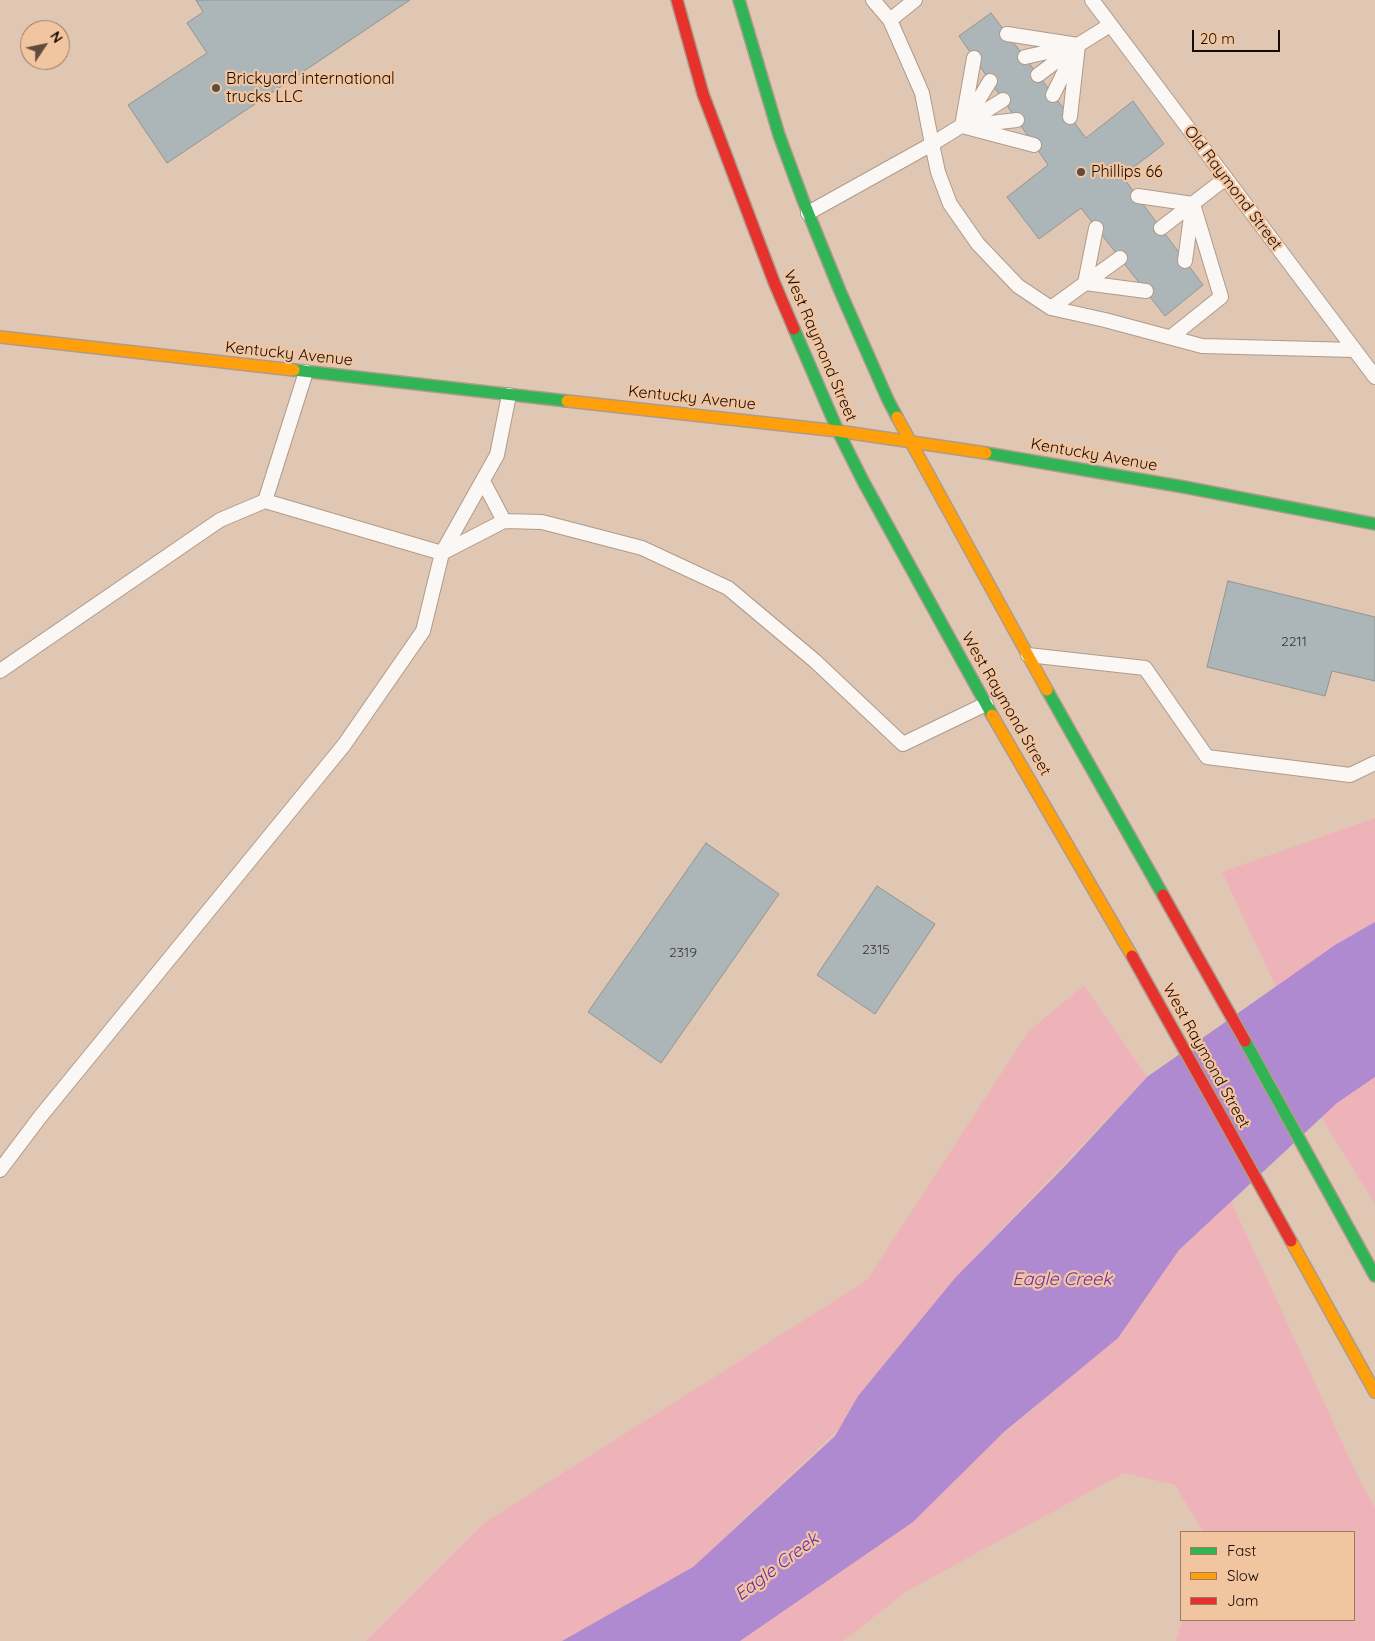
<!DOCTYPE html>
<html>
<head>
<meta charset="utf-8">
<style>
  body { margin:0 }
  #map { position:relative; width:1375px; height:1641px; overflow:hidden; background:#e0c7b3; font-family:Quicksand,sans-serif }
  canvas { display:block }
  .legend { position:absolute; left:1180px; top:1531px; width:175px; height:90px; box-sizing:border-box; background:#f2c5a1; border:1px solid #9b7a61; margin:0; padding:6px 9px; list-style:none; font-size:15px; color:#190a01 }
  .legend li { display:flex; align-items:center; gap:10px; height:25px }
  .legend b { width:25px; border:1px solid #9b7a61 }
  .north { position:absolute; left:20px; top:20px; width:50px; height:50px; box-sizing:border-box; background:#f2c5a1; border:1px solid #9b7a61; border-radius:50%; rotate:56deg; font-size:14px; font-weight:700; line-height:20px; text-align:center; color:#190a01 }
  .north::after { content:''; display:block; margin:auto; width:18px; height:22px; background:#5f4c3f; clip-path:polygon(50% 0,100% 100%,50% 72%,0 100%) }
  .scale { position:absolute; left:1192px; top:30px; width:88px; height:22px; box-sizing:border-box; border:2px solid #190a01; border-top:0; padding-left:6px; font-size:15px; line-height:18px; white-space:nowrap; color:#190a01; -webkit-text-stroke:4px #f2c5a1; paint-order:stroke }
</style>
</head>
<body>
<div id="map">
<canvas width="1375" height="1641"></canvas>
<ul class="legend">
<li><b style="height:6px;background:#30b455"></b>Fast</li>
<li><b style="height:6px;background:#ff9f0a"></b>Slow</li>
<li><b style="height:6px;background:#e5322d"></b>Jam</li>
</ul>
<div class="north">N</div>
<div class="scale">20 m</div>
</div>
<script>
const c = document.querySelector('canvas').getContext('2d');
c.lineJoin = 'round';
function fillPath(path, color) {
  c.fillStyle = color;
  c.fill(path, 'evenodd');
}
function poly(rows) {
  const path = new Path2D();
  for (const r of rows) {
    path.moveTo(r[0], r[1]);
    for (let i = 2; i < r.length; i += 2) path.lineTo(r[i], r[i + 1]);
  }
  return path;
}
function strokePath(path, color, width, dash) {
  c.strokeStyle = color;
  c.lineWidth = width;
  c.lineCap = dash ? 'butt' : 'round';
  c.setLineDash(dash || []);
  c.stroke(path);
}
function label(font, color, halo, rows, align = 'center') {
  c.font = font + ' Quicksand,sans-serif';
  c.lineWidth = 4.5;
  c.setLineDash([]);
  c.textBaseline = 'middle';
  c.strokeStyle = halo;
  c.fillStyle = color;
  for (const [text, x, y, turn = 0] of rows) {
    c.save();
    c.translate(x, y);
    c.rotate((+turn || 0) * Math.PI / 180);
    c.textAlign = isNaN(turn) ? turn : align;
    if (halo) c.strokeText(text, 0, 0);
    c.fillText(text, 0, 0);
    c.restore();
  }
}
const green = poly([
  [1375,818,1375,923,1276,987,1222,872],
  [1084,985,1147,1077,955,1278,858,1396,839,1429,693,1567,562,1641,366,1641,484,1523,867,1280,1028,1032],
  [1375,1077,1375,1204,1321,1117,1337,1103],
  [1231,1201,1361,1483,1375,1507,1375,1641,1176,1641,1182,1620,1354,1620,1354,1532,1203,1532,1175,1485,1124,1473,907,1591,843,1641,738,1641,913,1522,994,1442,1121,1332,1178,1250]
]);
const water = poly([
  [1375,922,1375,1077,1337,1103,1179,1250,1118,1338,1004,1432,913,1522,740,1641,562,1641,693,1567,835,1436,858,1396,955,1278,1067,1164,1147,1077,1335,945]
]);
const building = poly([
  [196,0,410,0,167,163,128,105,207,53,187,23,203,12,196,0],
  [991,13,1086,138,1133,101,1164,144,1122,176,1203,285,1165,316,1081,208,1039,239,1007,197,1048,165,959,36,991,13],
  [1228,581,1375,617,1375,681,1332,671,1325,696,1207,667,1228,581],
  [706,843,779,894,661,1063,588,1012,706,843],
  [877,886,935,924,875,1014,817,975,877,886]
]);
const lane = poly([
  [873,0,890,20],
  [1092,0,1375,377],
  [1007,34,1078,45],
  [1025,57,1070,47],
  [1038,75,1078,45,1110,25],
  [1053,95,1074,52],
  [1003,100,932,144,938,172,950,204,978,244,1018,286,1051,308,1105,320,1202,346,1354,350],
  [1070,117,1078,45],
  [967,119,990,81],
  [973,125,1017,120],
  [962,126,1034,145],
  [962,126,974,58],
  [1138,196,1193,204],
  [808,213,932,144,922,93,890,20,915,0],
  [1096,228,1085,283,1146,291],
  [1161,228,1226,178],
  [1185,261,1192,209],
  [1051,308,1120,258],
  [1171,337,1221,297,1193,204],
  [483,481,504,521,542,522,642,548,728,588,815,661,903,744,986,704],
  [265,501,306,372],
  [1028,655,1145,668,1207,757,1350,775,1375,763],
  [0,671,220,520,265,501,442,553,497,455,509,395],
  [0,1170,40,1117,344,745,423,631,442,553,504,521]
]);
const fast = poly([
  [739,0,779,135,803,200,840,291,888,400,897,417],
  [794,329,838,431,863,481,992,715],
  [294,370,567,401],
  [986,453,1184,487,1375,524],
  [1047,690,1163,895],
  [1245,1041,1375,1276]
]);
const slow = poly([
  [0,337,294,370],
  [567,401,838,431,986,453],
  [897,417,1047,690],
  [992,715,1132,956],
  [1291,1241,1375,1392]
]);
const jam = poly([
  [677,0,703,94,774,282,794,329],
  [1163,895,1245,1041],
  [1132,956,1291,1241]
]);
const markers = [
  [216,88,5,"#5f4c3f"],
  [1081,172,5,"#5f4c3f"]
];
const numberNames = [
  ["2211",1294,642],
  ["2315",876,950],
  ["2319",683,953]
];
const poiNames = [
  ["Brickyard international",226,79],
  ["trucks LLC",226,97],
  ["Phillips 66",1091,172]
];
const streetNames = [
  ["Old Raymond Street",1233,188,53],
  ["West Raymond Street",820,346,67],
  ["Kentucky Avenue",289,354,6],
  ["Kentucky Avenue",692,398,6],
  ["Kentucky Avenue",1094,455,10],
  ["West Raymond Street",1006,704,60],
  ["West Raymond Street",1206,1056,61]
];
const waterNames = [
  ["Eagle Creek",1062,1280],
  ["Eagle Creek",777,1567,-37]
];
fillPath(green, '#eeb3b8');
fillPath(water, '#af8ad1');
fillPath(building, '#acb5b8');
strokePath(building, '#969390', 1);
strokePath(lane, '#ae9b8b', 16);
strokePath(fast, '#ae9b8b', 14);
strokePath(slow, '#ae9b8b', 14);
strokePath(jam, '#ae9b8b', 14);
strokePath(lane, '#faf7f4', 14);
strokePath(fast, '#30b455', 11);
strokePath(slow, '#ff9f0a', 11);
strokePath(jam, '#e5322d', 11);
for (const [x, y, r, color] of markers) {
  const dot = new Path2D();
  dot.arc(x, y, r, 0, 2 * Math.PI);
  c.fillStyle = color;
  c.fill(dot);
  strokePath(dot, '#f2c5a1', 2);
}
label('14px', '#3e352f', null, numberNames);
label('16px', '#190a01', '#f2c5a1', poiNames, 'left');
label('16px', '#190a01', '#f2c5a1', streetNames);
label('italic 18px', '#682bae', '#f2c5a1', waterNames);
</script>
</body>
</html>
